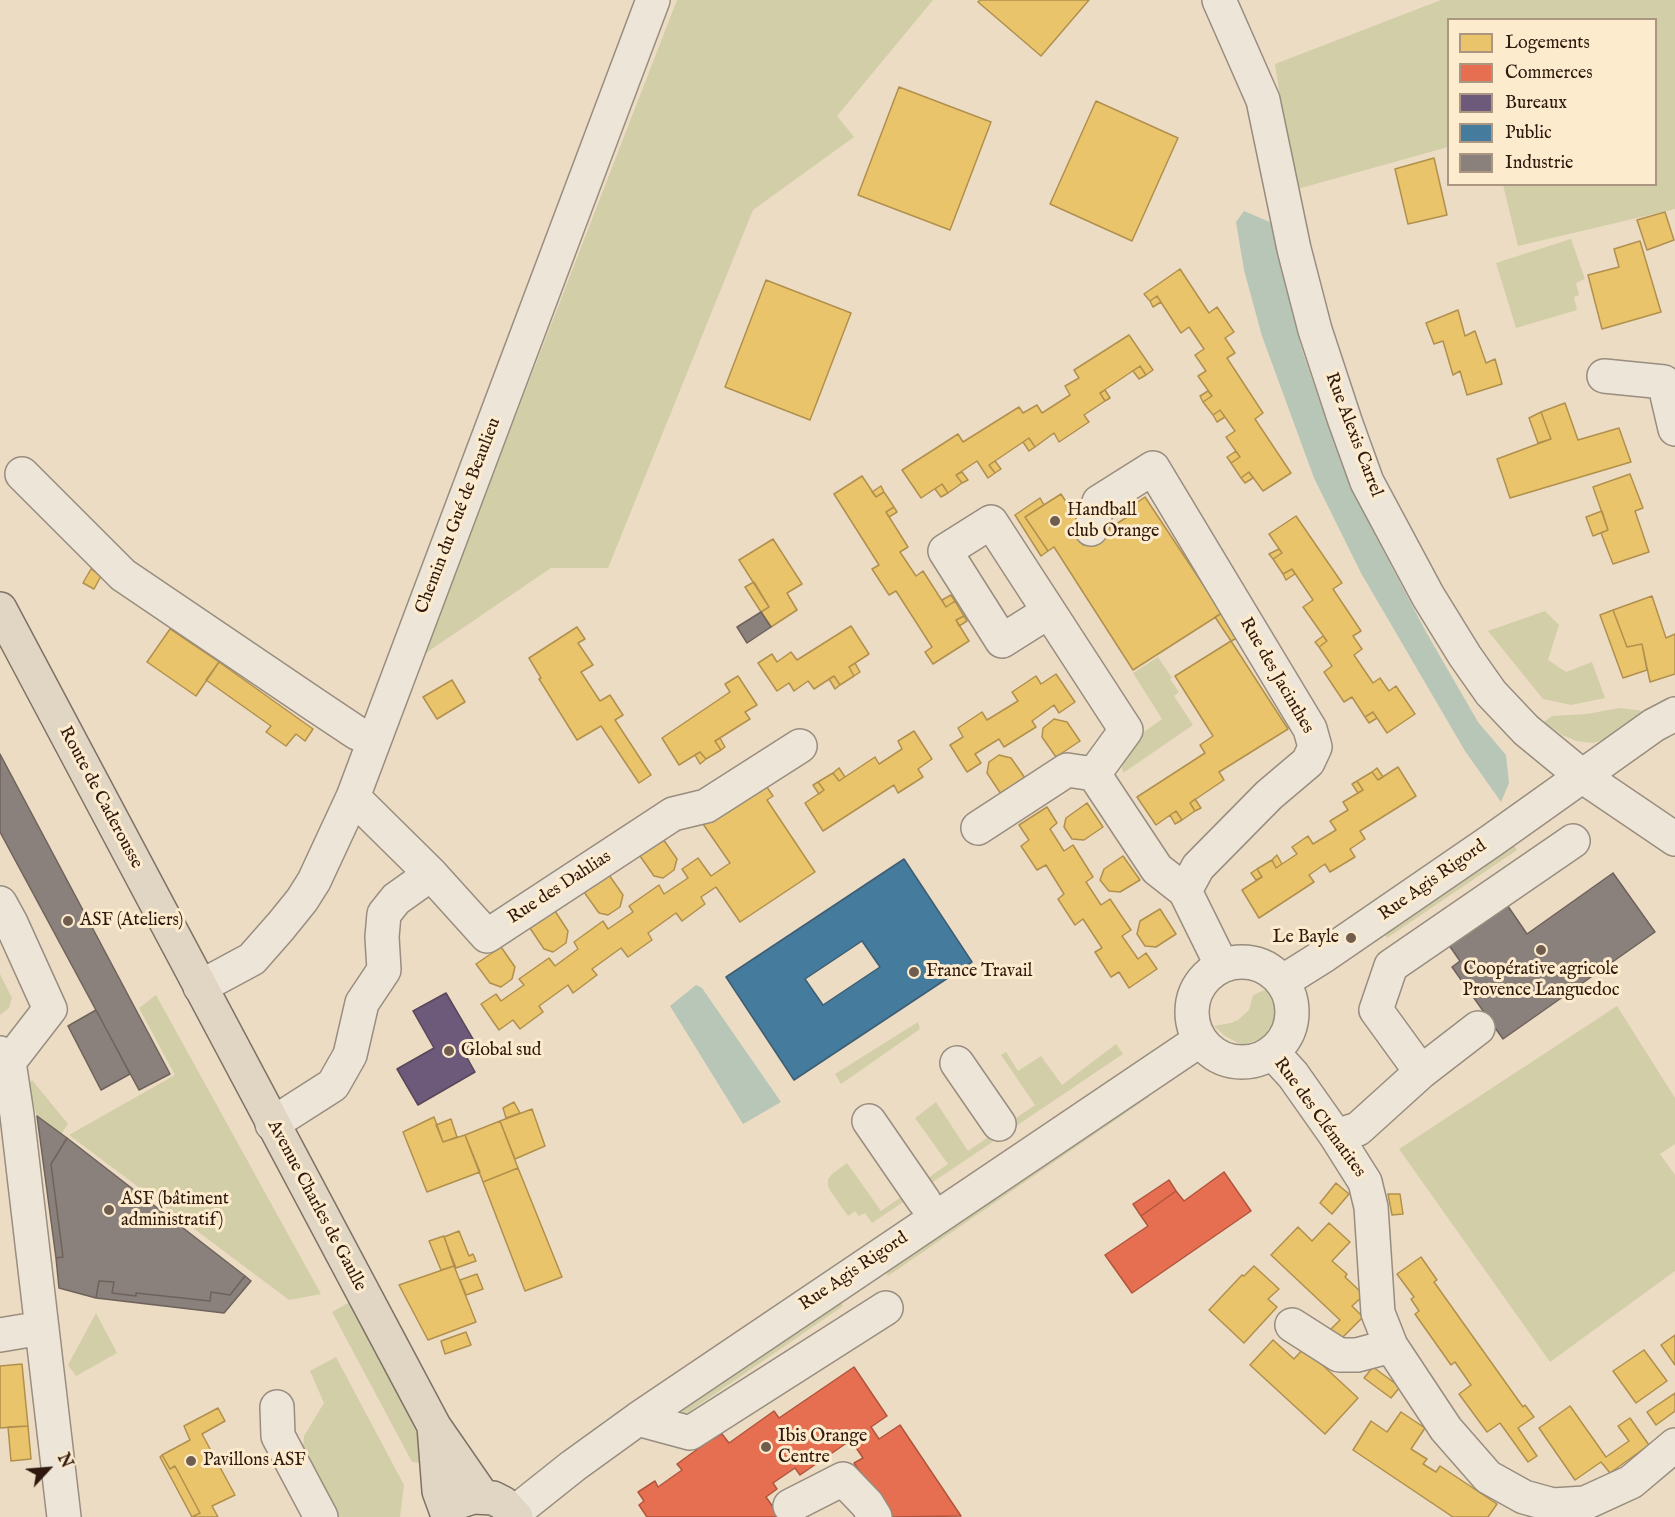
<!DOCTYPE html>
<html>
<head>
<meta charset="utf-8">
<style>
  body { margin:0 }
  #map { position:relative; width:1675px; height:1517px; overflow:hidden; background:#ecdcc4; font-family:"IM FELL English",serif }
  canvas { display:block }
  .legend { position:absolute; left:1447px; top:18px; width:210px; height:168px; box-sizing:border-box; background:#fdebce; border:2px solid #ab9781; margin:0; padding:8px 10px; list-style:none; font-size:18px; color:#2f180d }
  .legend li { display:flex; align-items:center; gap:12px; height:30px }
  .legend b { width:30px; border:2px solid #ab9781 }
  .north { position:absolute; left:18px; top:1439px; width:60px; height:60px; -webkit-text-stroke:4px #fdebce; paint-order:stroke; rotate:64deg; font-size:16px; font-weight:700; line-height:24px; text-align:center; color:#2f180d }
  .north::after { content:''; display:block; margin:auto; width:21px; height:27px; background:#2f180d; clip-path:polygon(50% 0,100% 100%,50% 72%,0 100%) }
</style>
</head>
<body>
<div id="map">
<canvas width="1675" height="1517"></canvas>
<ul class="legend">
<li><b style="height:16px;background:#e9c46a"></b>Logements</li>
<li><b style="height:16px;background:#e76f51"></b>Commerces</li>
<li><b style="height:16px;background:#6d597a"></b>Bureaux</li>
<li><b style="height:16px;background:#457b9d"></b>Public</li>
<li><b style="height:16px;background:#8a817c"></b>Industrie</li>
</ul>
<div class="north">N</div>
</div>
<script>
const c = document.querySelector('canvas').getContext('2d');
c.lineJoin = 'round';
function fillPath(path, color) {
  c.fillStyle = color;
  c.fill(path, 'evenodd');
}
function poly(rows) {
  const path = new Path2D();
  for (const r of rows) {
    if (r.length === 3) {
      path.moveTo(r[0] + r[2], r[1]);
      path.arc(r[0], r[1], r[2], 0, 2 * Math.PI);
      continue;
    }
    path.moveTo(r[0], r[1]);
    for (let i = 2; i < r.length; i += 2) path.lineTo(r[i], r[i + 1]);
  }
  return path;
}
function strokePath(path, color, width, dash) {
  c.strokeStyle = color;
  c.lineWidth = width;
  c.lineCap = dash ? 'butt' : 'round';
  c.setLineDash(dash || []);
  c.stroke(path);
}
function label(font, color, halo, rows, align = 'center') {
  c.font = font + ' "IM FELL English",serif';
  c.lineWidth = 6;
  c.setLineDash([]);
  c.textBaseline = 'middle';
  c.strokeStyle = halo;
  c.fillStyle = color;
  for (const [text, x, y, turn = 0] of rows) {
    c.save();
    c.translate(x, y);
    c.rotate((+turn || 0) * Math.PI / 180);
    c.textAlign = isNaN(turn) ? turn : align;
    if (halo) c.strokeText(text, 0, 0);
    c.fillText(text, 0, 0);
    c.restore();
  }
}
const green = poly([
  [677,0,933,0,837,116,854,137,753,210,608,568,551,568,423,655],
  [1441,0,1675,0,1675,209,1518,246,1503,185,1656,184,1656,20,1448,20,1448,147,1294,190,1275,64],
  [1571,239,1585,279,1576,283,1579,295,1574,297,1577,310,1516,328,1496,263],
  [1545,611,1559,625,1548,660,1566,672,1592,662,1605,698,1571,705,1543,699,1488,631],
  [1158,657,1172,678,1170,679,1179,692,1174,696,1193,725,1123,773,1121,759,1141,734,1162,719,1133,673],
  [1619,708,1644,711,1617,735,1593,743,1576,741,1562,735,1544,722,1552,716,1587,714],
  [1514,845,1517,850,1387,938,1384,933],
  [0,974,12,998,9,1008,0,1015],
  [1267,989,1273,999,1276,1017,1263,1038,1242,1045,1225,1036,1214,1026,1231,1023,1238,1020,1249,1010,1253,995],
  [156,995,321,1294,289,1300,69,1135,175,1075,139,1008],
  [1617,1006,1675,1098,1675,1144,1660,1154,1675,1175,1675,1271,1550,1362,1399,1149],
  [918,1022,920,1029,841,1084,835,1074],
  [1116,1044,1123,1054,872,1223,865,1213,859,1216,855,1211,848,1216,831,1192,828,1186,828,1179,832,1174,847,1163,881,1211,948,1164,915,1118,936,1102,968,1151,1035,1105,1001,1055,1006,1052,1018,1071,1041,1056,1062,1085],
  [32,1080,68,1124,61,1134,37,1116,27,1085],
  [1145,1091,1149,1097,888,1276,884,1269],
  [839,1300,843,1306,674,1422,670,1415],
  [350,1302,412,1421,421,1446,421,1463,412,1462,332,1312],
  [96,1313,117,1353,76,1376,68,1365],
  [336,1357,404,1485,400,1517,334,1517,323,1497,303,1447,304,1436,324,1403,310,1371]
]);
const water = poly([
  [1244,211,1270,222,1301,347,1334,443,1375,535,1426,632,1478,722,1506,755,1509,783,1501,802,1465,751,1361,573,1314,478,1262,336,1244,270,1236,222],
  [696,985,702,988,781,1102,743,1124,670,1006]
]);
const homes = poly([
  [980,0,1089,0,1041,56,978,2,980,0],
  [899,87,991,122,950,230,858,195,899,87],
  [1096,101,1178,138,1132,241,1050,204,1096,101],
  [1434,158,1447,215,1408,224,1395,169,1434,158],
  [1665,212,1674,240,1647,250,1637,220,1665,212],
  [1640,241,1661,312,1602,329,1588,275,1619,267,1614,249,1640,241],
  [1180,269,1209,313,1217,307,1234,332,1225,338,1235,353,1227,358,1263,413,1255,419,1291,473,1263,491,1249,472,1241,478,1231,463,1240,457,1226,437,1235,431,1220,410,1213,415,1203,402,1212,396,1198,376,1206,371,1195,355,1204,349,1189,327,1181,333,1157,296,1150,301,1144,294,1180,269],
  [766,280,851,313,810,420,725,387,766,280],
  [1157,296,1161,302,1153,307,1150,301,1157,296],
  [1458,310,1465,336,1475,331,1486,363,1495,359,1502,384,1467,395,1460,371,1453,375,1443,341,1434,344,1426,323,1458,310],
  [1129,335,1153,370,1146,375,1140,366,1100,393,1105,401,1084,415,1089,422,1059,442,1054,433,1035,447,1029,438,989,465,995,473,988,478,977,461,956,475,962,483,948,493,942,484,921,498,902,470,958,434,963,442,1019,407,1023,413,1037,405,1042,413,1070,395,1065,386,1079,378,1074,370,1129,335],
  [1140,366,1146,375,1139,379,1133,371,1140,366],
  [1105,390,1110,398,1105,401,1100,393,1105,390],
  [1208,391,1212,396,1203,402,1200,396,1208,391],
  [1565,403,1578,440,1619,428,1631,462,1510,498,1497,459,1551,439,1541,412,1565,403],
  [1220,410,1225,417,1217,422,1213,415,1220,410],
  [1541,412,1551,439,1538,443,1529,418,1541,412],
  [1029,438,1035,447,1029,451,1023,442,1029,438],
  [1236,451,1240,457,1231,463,1227,457,1236,451],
  [995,461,1001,469,995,473,989,465,995,461],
  [962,472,968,480,962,483,956,475,962,472],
  [1249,472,1253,478,1245,483,1241,478,1249,472],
  [1630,474,1643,508,1635,511,1649,552,1613,564,1601,533,1608,530,1593,487,1630,474],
  [862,476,876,497,884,492,894,507,886,512,908,547,900,552,916,576,923,571,946,607,955,601,964,616,956,620,969,641,933,664,925,652,932,647,896,591,889,595,872,569,879,565,834,494,862,476],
  [942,484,948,493,941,497,935,489,942,484],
  [881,486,884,492,876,497,872,492,881,486],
  [1061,494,1083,528,1075,534,1083,545,1135,512,1132,506,1145,497,1222,613,1133,670,1054,547,1048,551,1025,517,1061,494],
  [1040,498,1044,505,1025,517,1048,551,1041,556,1015,515,1040,498],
  [894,507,897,512,889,517,886,512,894,507],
  [1602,511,1608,530,1593,536,1586,517,1602,511],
  [1296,516,1342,583,1333,589,1361,631,1353,636,1362,649,1354,655,1373,683,1380,678,1389,691,1396,686,1415,714,1387,733,1373,712,1365,717,1352,697,1344,702,1324,672,1332,666,1319,647,1327,641,1303,607,1313,600,1292,569,1283,574,1273,559,1282,553,1269,534,1296,516],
  [773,539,802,584,787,593,797,610,771,627,761,612,769,607,739,560,773,539],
  [1279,549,1282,553,1273,559,1269,554,1279,549],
  [91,569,101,576,94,589,83,583,91,569],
  [1292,569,1295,574,1286,580,1283,574,1292,569],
  [754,582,769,607,761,612,745,587,754,582],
  [951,595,955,601,946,607,942,600,951,595],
  [1652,596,1666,638,1675,634,1675,674,1650,682,1642,644,1627,647,1613,610,1652,596],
  [1613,610,1627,647,1642,644,1647,670,1623,678,1600,615,1613,610],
  [1222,613,1237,638,1231,641,1215,617,1222,613],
  [964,616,967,621,959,626,956,620,964,616],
  [851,626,869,654,849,667,854,676,840,685,834,676,814,689,808,681,794,691,789,683,777,691,758,663,772,654,777,662,791,652,797,660,851,626],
  [577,627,585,639,578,643,593,665,581,672,600,701,610,695,623,715,615,720,651,775,639,783,601,726,577,740,539,679,541,678,529,658,577,627],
  [170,629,219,662,196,696,147,662,170,629],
  [1323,636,1327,641,1319,647,1315,642,1323,636],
  [1231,641,1288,729,1219,772,1224,780,1190,803,1195,811,1182,820,1176,811,1156,825,1137,797,1205,753,1200,745,1213,736,1175,676,1231,641],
  [219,662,313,729,305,741,296,734,286,746,266,732,271,726,206,680,219,662],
  [855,663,860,672,854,676,849,667,855,663],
  [1056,674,1075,702,1059,713,1054,705,1032,721,1036,727,1004,747,999,739,975,754,981,763,967,772,950,745,963,737,958,728,982,712,987,720,1018,701,1012,692,1036,676,1041,684,1056,674],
  [738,676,757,705,745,712,750,719,715,741,721,750,706,759,700,752,679,765,662,738,730,692,725,684,738,676],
  [834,676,840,685,835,689,829,679,834,676],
  [452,680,465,702,437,719,423,697,452,680],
  [1373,712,1377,718,1369,723,1365,717,1373,712],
  [1054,719,1067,722,1080,741,1056,757,1042,737,1043,728,1054,719],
  [914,731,932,759,918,769,923,777,898,793,894,785,823,831,805,803,824,790,818,782,833,773,839,781,875,757,879,764,902,749,898,741,914,731],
  [720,738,725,747,721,750,715,741,720,738],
  [700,752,706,759,700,764,695,755,700,752],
  [999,755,1011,758,1025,778,1001,794,987,773,989,762,999,755],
  [1398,767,1416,796,1360,831,1365,839,1350,849,1355,857,1330,872,1325,864,1309,875,1314,882,1259,918,1242,890,1262,877,1257,869,1272,860,1276,868,1297,854,1292,847,1308,836,1313,844,1336,830,1330,821,1348,810,1343,802,1363,790,1357,781,1372,772,1378,780,1398,767],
  [839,768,845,777,839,781,833,773,839,768],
  [1377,768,1383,777,1378,780,1372,772,1377,768],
  [1357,781,1363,790,1358,793,1352,784,1357,781],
  [818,782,824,790,819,794,813,785,818,782],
  [764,783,773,796,767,800,815,872,740,922,716,887,701,897,705,904,682,921,676,913,648,933,652,940,628,957,621,948,592,969,597,975,573,993,568,985,539,1006,543,1012,520,1029,513,1020,499,1030,481,1004,496,994,501,1001,524,985,519,979,549,958,555,966,578,949,574,942,603,921,608,929,633,912,629,906,659,885,664,894,688,878,682,869,698,858,711,876,730,863,703,824,764,783],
  [1195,799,1201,808,1195,811,1190,803,1195,799],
  [1087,803,1103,827,1084,840,1072,839,1064,827,1066,818,1087,803],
  [1047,807,1057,823,1050,829,1064,851,1073,845,1093,877,1086,882,1101,905,1110,899,1131,930,1122,936,1138,959,1146,953,1157,969,1129,988,1119,972,1111,977,1095,952,1102,948,1083,919,1075,925,1058,899,1064,894,1046,865,1037,870,1021,846,1029,840,1019,825,1047,807],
  [1176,811,1182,820,1175,824,1170,815,1176,811],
  [663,839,677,859,674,870,663,878,654,876,640,856,663,839],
  [1277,855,1282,864,1276,868,1272,860,1277,855],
  [1123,856,1140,880,1120,892,1109,891,1100,880,1104,869,1123,856],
  [1257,869,1262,877,1256,880,1251,873,1257,869],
  [609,875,623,895,620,907,608,915,599,913,584,892,609,875],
  [1160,909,1176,934,1156,947,1145,946,1137,934,1140,921,1160,909],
  [555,911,568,931,566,943,553,952,544,949,530,928,555,911],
  [501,947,515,967,512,979,501,987,490,983,476,964,501,947],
  [514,1102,520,1113,506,1118,503,1108,514,1102],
  [532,1109,545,1146,515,1159,500,1121,532,1109],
  [434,1117,443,1142,465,1135,480,1172,427,1192,403,1132,434,1117],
  [451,1119,457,1137,443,1142,436,1125,451,1119],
  [500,1121,518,1168,483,1182,465,1135,500,1121],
  [518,1168,562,1277,525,1291,483,1182,518,1168],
  [1336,1183,1349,1194,1332,1214,1320,1203,1336,1183],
  [1388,1194,1400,1194,1403,1214,1392,1215,1388,1194],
  [1329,1223,1350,1242,1332,1261,1347,1274,1345,1277,1364,1295,1352,1306,1363,1317,1339,1341,1329,1331,1340,1320,1271,1255,1298,1227,1312,1241,1329,1223],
  [459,1231,469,1256,473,1254,476,1261,456,1268,444,1237,459,1231],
  [444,1236,454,1266,441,1270,429,1241,444,1236],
  [1421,1257,1437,1280,1434,1282,1523,1407,1525,1405,1534,1417,1518,1428,1537,1456,1528,1462,1500,1423,1487,1432,1459,1394,1471,1385,1455,1362,1451,1365,1415,1314,1419,1311,1411,1299,1414,1297,1397,1274,1421,1257],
  [454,1266,476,1322,428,1340,399,1285,454,1266],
  [1254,1266,1279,1289,1268,1299,1277,1307,1244,1343,1209,1310,1242,1275,1244,1276,1254,1266],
  [477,1274,483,1289,466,1295,460,1280,477,1274],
  [466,1332,471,1345,445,1354,441,1341,466,1332],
  [1675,1335,1675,1365,1661,1345,1675,1335],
  [1273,1340,1294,1359,1304,1348,1358,1398,1325,1434,1250,1365,1273,1340],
  [1644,1350,1667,1381,1636,1403,1613,1371,1644,1350],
  [22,1364,28,1426,0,1428,0,1366,22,1364],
  [1373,1367,1400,1387,1391,1398,1364,1378,1373,1367],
  [1675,1393,1675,1411,1656,1425,1647,1412,1675,1393],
  [1570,1406,1606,1457,1629,1441,1618,1426,1630,1418,1649,1445,1610,1473,1601,1462,1575,1480,1539,1428,1570,1406],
  [218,1408,225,1421,202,1434,235,1495,212,1506,218,1517,192,1517,200,1513,175,1466,170,1469,162,1455,190,1440,184,1426,218,1408],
  [1401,1412,1425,1428,1411,1449,1427,1459,1423,1464,1436,1472,1440,1466,1497,1504,1488,1517,1453,1517,1353,1450,1371,1421,1387,1432,1401,1412],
  [28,1426,31,1459,11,1461,8,1427,28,1426],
  [162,1455,170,1469,175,1466,200,1513,192,1517,160,1457,162,1455]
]);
const shops = poly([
  [1224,1172,1251,1211,1132,1293,1105,1255,1148,1226,1141,1216,1176,1191,1184,1201,1224,1172],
  [1169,1180,1176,1191,1141,1216,1133,1204,1169,1180],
  [854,1367,887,1416,871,1427,879,1439,900,1425,961,1516,890,1517,854,1463,863,1458,851,1440,800,1475,795,1468,773,1483,777,1489,766,1497,780,1517,647,1517,639,1505,644,1501,638,1492,655,1481,658,1487,682,1470,677,1464,710,1440,722,1434,729,1443,774,1411,779,1418,854,1367]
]);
const offices = poly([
  [446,993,477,1046,465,1054,475,1072,418,1105,397,1069,434,1048,413,1011,446,993]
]);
const public = poly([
  [904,859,972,962,794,1080,726,977,904,859],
  [862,941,880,967,823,1005,805,979,862,941]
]);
const industry = poly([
  [761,612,771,627,747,643,737,627,761,612],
  [0,754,170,1074,139,1090,0,832,0,754],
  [1613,873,1655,932,1503,1039,1452,967,1460,961,1444,938,1503,899,1527,934,1613,873],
  [96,1010,130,1074,101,1090,68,1026,96,1010],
  [37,1116,67,1138,51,1164,63,1257,56,1258,37,1116],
  [67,1138,245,1276,230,1295,211,1292,210,1301,136,1293,136,1296,112,1293,114,1282,99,1281,96,1298,59,1288,56,1258,63,1257,51,1164,67,1138],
  [245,1276,251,1281,224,1313,96,1298,99,1281,114,1282,112,1293,136,1296,136,1293,210,1301,211,1292,230,1295,245,1276]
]);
const minor = poly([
  [1219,0,1263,100,1294,249,1315,330,1345,421,1367,482,1428,596,1465,656,1491,693,1526,730,1582,776,1675,839],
  [1604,376,1664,382,1675,429],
  [22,474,123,575,315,705,357,733,373,740],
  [1091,529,1099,502,1153,468,1310,729,1315,747,1308,762,1269,795,1198,867,1185,891],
  [1048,612,1002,641,945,551,991,522,1126,730,1094,774],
  [353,797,431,874,487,936,673,814,706,806,800,746],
  [978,828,1067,770,1094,774,1157,869,1185,891,1222,966],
  [0,903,11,923,50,1009,9,1062],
  [1242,1012,50],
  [1282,982,1325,955,1491,841,1654,725,1675,714],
  [200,987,252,959,281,926,302,900,314,881,353,797,653,0],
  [1272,1052,1293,1075,1336,1136,1365,1182,1371,1207,1378,1313,1391,1346,1446,1429,1488,1477,1524,1497,1553,1505,1585,1503,1631,1482,1675,1445],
  [0,1053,9,1062,17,1115,64,1517],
  [957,1063,999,1124],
  [1421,1072,1478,1028],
  [869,1121,924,1201],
  [272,1124,333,1085,350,1055,362,1003,384,970,382,937,384,914,396,899,431,874],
  [1336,1136,1358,1129,1421,1072,1376,1010,1391,966,1573,841],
  [1292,1325,1339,1355,1357,1355,1391,1346],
  [0,1335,42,1328],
  [277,1407,278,1436,321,1517],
  [638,1419,690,1433,886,1308],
  [790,1506,843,1479,867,1504,875,1517],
  [514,1513,573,1466,638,1419,1200,1040]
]);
const major = poly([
  [0,609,434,1426,483,1497],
  [434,1426,439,1491,447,1513],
  [461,1501,473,1497,493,1498,503,1503,516,1517]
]);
const markers = [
  [1055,521,6,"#715d4d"],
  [68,921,6,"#715d4d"],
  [1351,938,6,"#715d4d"],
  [1541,950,6,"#715d4d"],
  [914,972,6,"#715d4d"],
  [449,1051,6,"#715d4d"],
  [109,1210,6,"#715d4d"],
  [766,1447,6,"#715d4d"],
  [191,1461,6,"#715d4d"]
];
const streetNames = [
  ["Rue Alexis Carrel",1353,435,69],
  ["Chemin du Gué de Beaulieu",459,516,-69],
  ["Rue des Jacinthes",1276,676,60],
  ["Route de Caderousse",100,798,62],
  ["Rue Agis Rigord",1433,881,-35],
  ["Rue des Dahlias",560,888,-33],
  ["Rue des Clématites",1319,1118,54],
  ["Avenue Charles de Gaulle",316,1206,62],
  ["Rue Agis Rigord",854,1272,-34]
];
const poiNames = [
  ["Handball",1067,511],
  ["club Orange",1067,532],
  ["ASF (Ateliers)",80,921],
  ["Le Bayle",1339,938,"right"],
  ["Coopérative agricole",1541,970,"center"],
  ["Provence Languedoc",1541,991,"center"],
  ["France Travail",926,972],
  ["Global sud",461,1051],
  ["ASF (bâtiment",121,1200],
  ["administratif)",121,1221],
  ["Ibis Orange",778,1437],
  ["Centre",778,1458],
  ["Pavillons ASF",203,1461]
];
fillPath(green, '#d2cea7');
fillPath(water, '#b7c6b7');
fillPath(homes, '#e9c46a');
strokePath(homes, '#b1904e', 1.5);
fillPath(shops, '#e76f51');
strokePath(shops, '#b0553d', 1.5);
fillPath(offices, '#6d597a');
strokePath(offices, '#5a4659', 1.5);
fillPath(public, '#457b9d');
strokePath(public, '#3e5d72', 1.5);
fillPath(industry, '#8a817c');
strokePath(industry, '#6f625b', 1.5);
strokePath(minor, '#988d7e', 36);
strokePath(major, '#7e7265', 36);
strokePath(minor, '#eee5d9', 33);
strokePath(major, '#e1d5c4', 33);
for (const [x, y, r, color] of markers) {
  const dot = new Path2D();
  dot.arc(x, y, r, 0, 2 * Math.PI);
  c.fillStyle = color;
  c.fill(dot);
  strokePath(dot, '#fdebce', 2);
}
label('18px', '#2f180d', '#fdebce', streetNames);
label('18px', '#2f180d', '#fdebce', poiNames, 'left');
</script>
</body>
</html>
